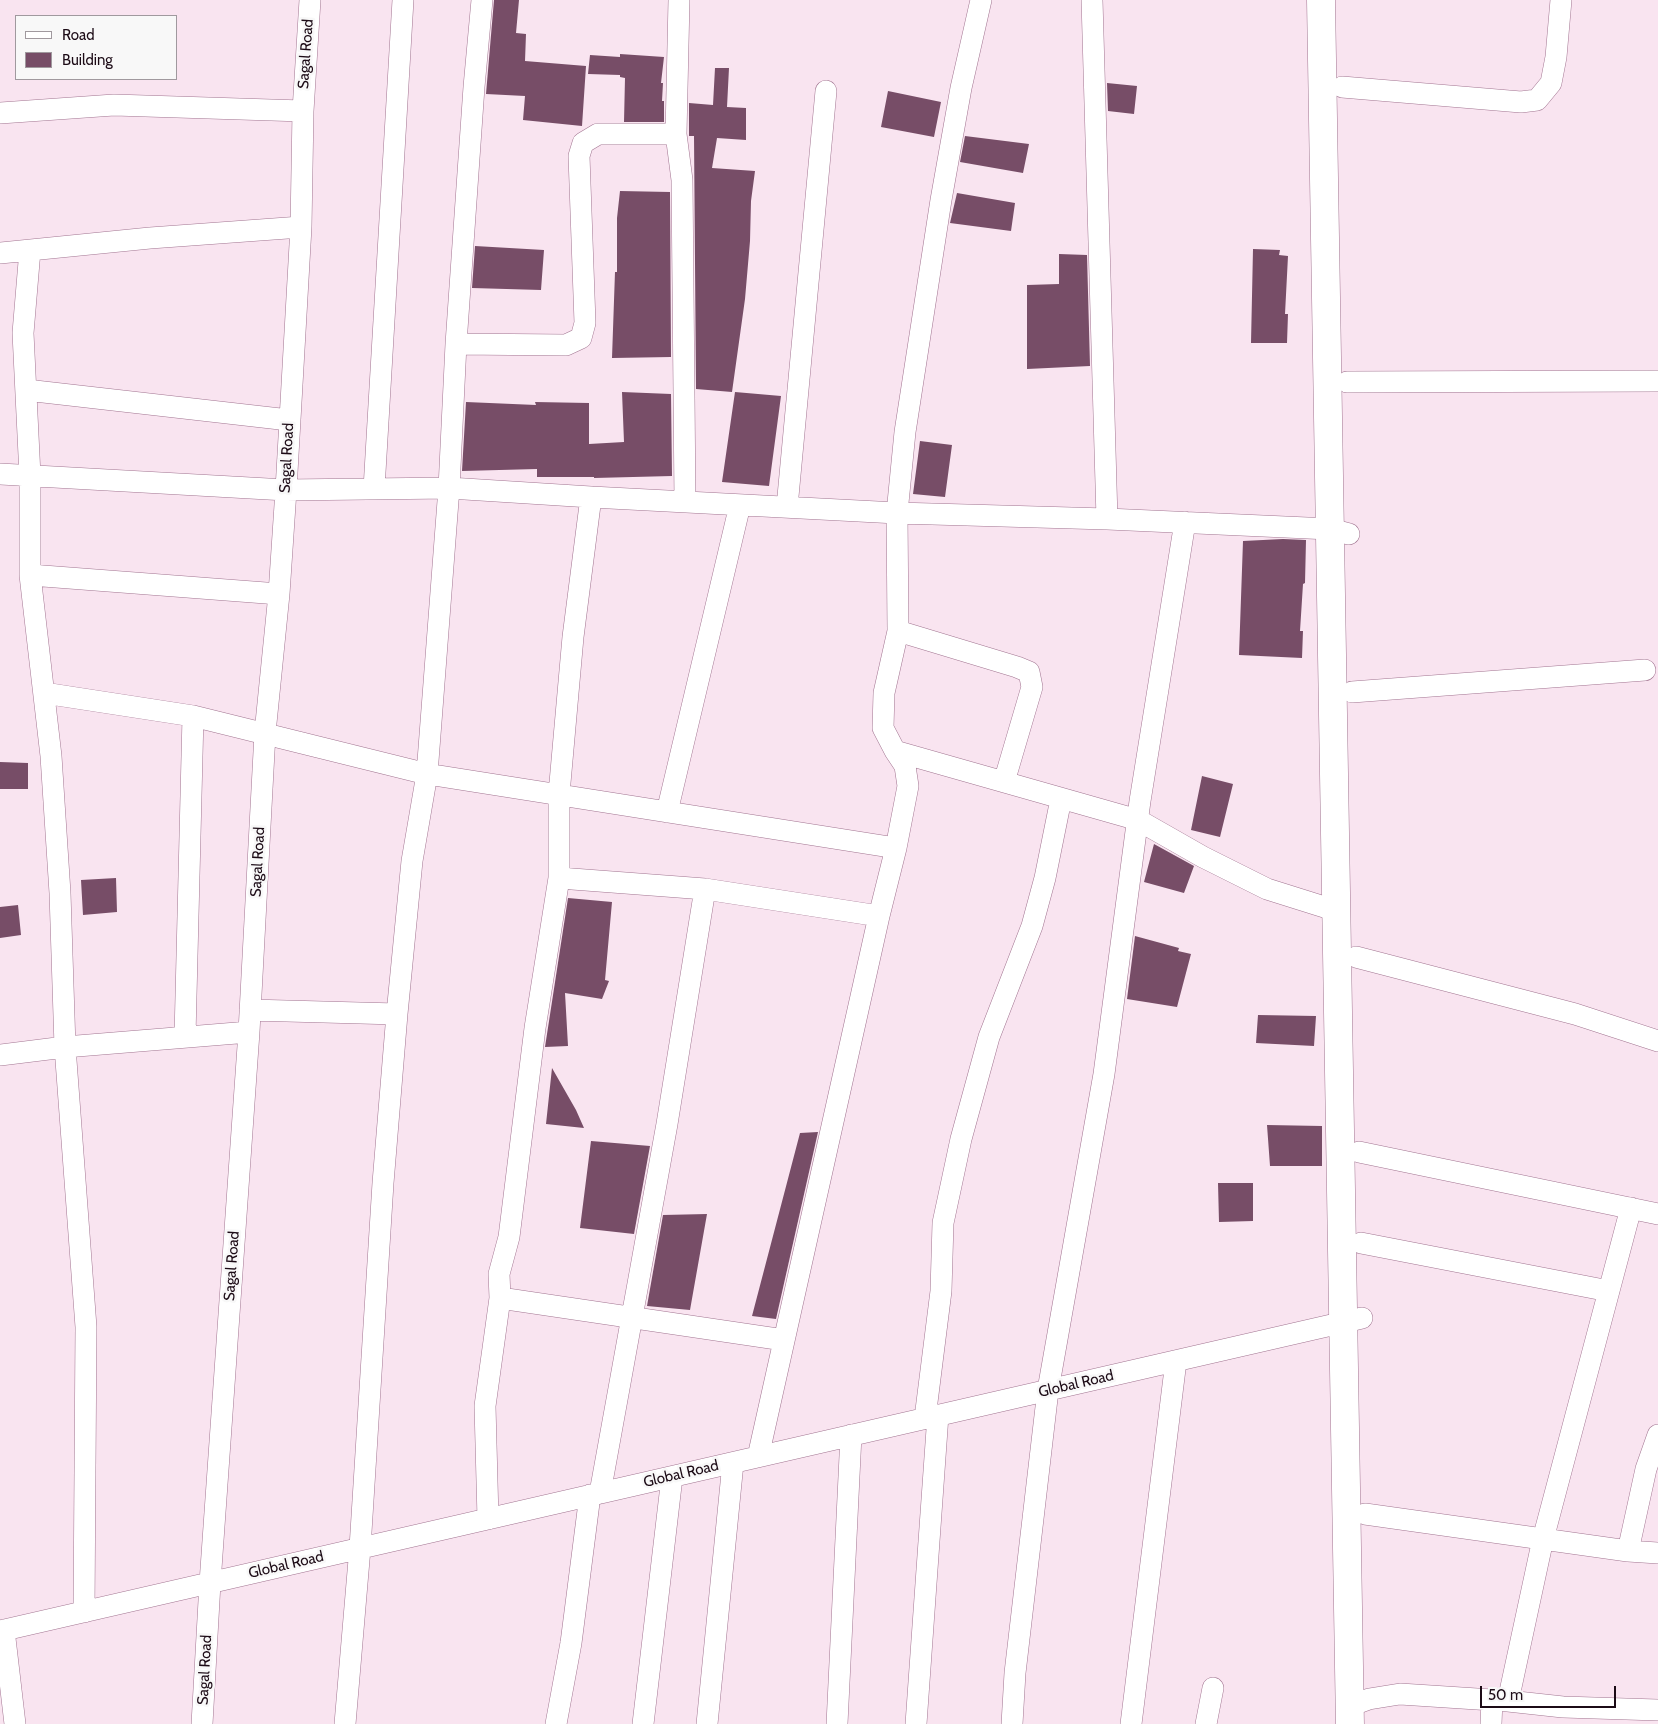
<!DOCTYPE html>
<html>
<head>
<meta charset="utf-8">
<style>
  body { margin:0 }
  #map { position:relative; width:1658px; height:1724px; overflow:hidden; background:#f9e4f0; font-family:Cabin,sans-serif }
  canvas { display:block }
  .legend { position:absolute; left:15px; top:15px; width:162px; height:65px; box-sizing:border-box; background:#f8f8f8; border:1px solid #a0999e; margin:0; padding:6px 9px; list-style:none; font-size:15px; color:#1c0b16 }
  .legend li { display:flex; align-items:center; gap:10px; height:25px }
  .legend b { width:25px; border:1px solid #a0999e }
  .scale { position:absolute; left:1480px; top:1686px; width:136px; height:22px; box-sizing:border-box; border:2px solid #1c0b16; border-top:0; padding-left:6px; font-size:15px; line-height:18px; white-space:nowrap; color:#1c0b16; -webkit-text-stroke:4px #f8f8f8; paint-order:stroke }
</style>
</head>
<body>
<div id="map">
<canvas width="1658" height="1724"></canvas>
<ul class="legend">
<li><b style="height:6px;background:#fff"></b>Road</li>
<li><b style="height:14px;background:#774d67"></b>Building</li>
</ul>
<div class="scale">50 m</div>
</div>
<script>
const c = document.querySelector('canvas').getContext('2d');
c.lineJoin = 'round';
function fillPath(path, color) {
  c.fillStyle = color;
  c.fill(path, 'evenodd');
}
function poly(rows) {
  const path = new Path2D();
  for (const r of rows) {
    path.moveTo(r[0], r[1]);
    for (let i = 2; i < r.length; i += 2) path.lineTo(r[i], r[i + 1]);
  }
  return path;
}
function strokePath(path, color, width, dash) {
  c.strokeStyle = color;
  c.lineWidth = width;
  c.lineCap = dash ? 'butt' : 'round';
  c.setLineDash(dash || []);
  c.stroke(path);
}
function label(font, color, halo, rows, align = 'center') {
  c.font = font + ' Cabin,sans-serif';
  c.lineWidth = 5;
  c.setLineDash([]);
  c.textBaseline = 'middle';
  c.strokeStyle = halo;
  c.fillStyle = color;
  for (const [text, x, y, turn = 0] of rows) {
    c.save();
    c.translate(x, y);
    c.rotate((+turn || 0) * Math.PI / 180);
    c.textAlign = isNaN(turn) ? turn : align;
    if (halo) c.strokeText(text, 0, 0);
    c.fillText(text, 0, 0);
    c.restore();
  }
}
const building = poly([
  [494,0,519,0,516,33,526,34,525,61,586,66,582,126,523,120,525,96,486,94],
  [620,54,664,57,661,83,663,83,662,101,664,101,664,122,624,122,625,78,620,77,620,75,588,74,590,55,620,57],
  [715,68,729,68,727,107,746,108,746,140,717,138,712,168,755,171,751,201,750,241,745,299,732,392,696,389,694,136,689,136,689,103,713,105],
  [1107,83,1137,86,1134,114,1108,111],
  [888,91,941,102,934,137,881,127],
  [965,136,1029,144,1023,173,960,162],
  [620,191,670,192,671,357,612,358,615,272,617,272,617,218],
  [957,193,1015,203,1011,231,950,223],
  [475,246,544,250,541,290,472,288],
  [1253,249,1280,250,1279,255,1288,256,1285,314,1288,314,1287,343,1251,343],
  [1059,254,1087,255,1090,366,1027,369,1027,285,1059,284],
  [622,392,671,394,672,476,594,478,594,477,537,477,537,469,462,471,466,402,536,405,535,402,589,403,589,444,624,442],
  [735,392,781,396,769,486,722,482],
  [920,441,952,445,945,497,913,494],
  [1283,539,1306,540,1305,583,1303,584,1300,631,1303,631,1302,658,1239,655,1243,541],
  [0,762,28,763,28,789,0,789],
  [1202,776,1233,784,1220,837,1191,830],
  [1154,844,1194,866,1184,893,1144,882],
  [116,878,117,912,83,915,81,880],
  [568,898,612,902,605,980,609,981,602,999,565,993,568,1046,545,1047],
  [18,905,21,935,0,938,0,907],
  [1135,936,1179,948,1178,951,1191,954,1177,1007,1127,999],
  [1258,1015,1316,1016,1314,1046,1256,1043],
  [552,1068,576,1110,584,1128,546,1124],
  [1267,1125,1322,1126,1322,1166,1270,1166],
  [818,1132,776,1319,752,1316,800,1133],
  [591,1141,650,1146,634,1234,580,1228],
  [1218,1183,1253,1183,1253,1221,1219,1222],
  [707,1214,690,1310,647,1306,663,1215]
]);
const minor = poly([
  [679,0,676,134,682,180,685,502],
  [1092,0,1107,519],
  [1342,87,1521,102,1537,100,1551,83,1556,57,1561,0],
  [0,113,114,105,303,111],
  [30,250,23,333,30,476,30,575,51,756,60,893,65,1047,86,1327,84,1612],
  [0,253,150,238,301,227],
  [456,344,566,345,581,338,585,323,579,156,583,143,598,134,676,134],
  [1347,382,1658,381],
  [26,390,289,420],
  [0,474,286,490,449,488,591,497,897,513,1107,519,1330,529,1349,534],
  [374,489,403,0],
  [787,507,826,91],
  [30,575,279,594],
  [898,631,1017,667,1029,672,1032,687,1004,782],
  [1352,692,1645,670],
  [44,693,193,716,427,774,896,848],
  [895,751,1138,820,1203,857,1267,889,1337,911],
  [667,812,740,505],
  [559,878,705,889,879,916],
  [1356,957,1575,1014,1658,1041],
  [250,1010,397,1014],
  [185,1036,193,716],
  [0,1055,65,1047,249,1032],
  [1359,1152,1658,1214],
  [1361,1243,1609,1291],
  [500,1298,784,1340],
  [925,1418,941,1291,943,1223,961,1139,989,1037,1032,926,1045,878,1061,799],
  [758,1457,879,916,896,848,908,786,905,766,895,751,883,728,884,693,898,631,897,513,905,432,941,200,961,88,981,0],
  [600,1493,667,1124,705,889],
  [1365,1514,1628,1551,1658,1553],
  [488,1519,485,1406,500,1298,499,1274,509,1237,535,1028,559,878,559,794,573,637,591,497],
  [1628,1551,1646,1469,1658,1435],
  [4,1630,15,1724],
  [0,1631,1362,1318],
  [1508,1701,1543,1539,1631,1208],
  [1350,1706,1369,1699,1400,1694,1508,1701,1563,1707,1658,1710],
  [202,1724,210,1583,249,1032,265,733,279,594,286,490,301,227,303,111,310,0],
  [345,1724,360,1548,383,1183,397,1014,412,861,427,774,449,488,456,344,474,87,482,0],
  [556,1724,571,1643,590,1495],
  [643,1724,672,1477],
  [707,1724,733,1463],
  [837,1724,851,1435],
  [916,1724,938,1415],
  [1012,1724,1015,1673,1048,1390,1104,1074,1140,801,1185,522],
  [1131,1724,1176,1361],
  [1206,1724,1213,1688],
  [1491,1724,1492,1700]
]);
const tertiary = poly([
  [1321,0,1350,1724]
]);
const streetNames = [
  ["Sagal Road",306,54,-86],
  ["Sagal Road",287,458,-87],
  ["Sagal Road",258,862,-87],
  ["Sagal Road",232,1266,-86],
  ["Global Road",1076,1384,-13],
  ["Global Road",681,1474,-13],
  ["Global Road",286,1565,-13],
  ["Sagal Road",205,1670,-87]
];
fillPath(building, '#774d67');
strokePath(minor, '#a27591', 22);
strokePath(tertiary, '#a27591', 29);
strokePath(minor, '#fff', 21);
strokePath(tertiary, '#fff', 28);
label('15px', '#1c0b16', '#f8f8f8', streetNames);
</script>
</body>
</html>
